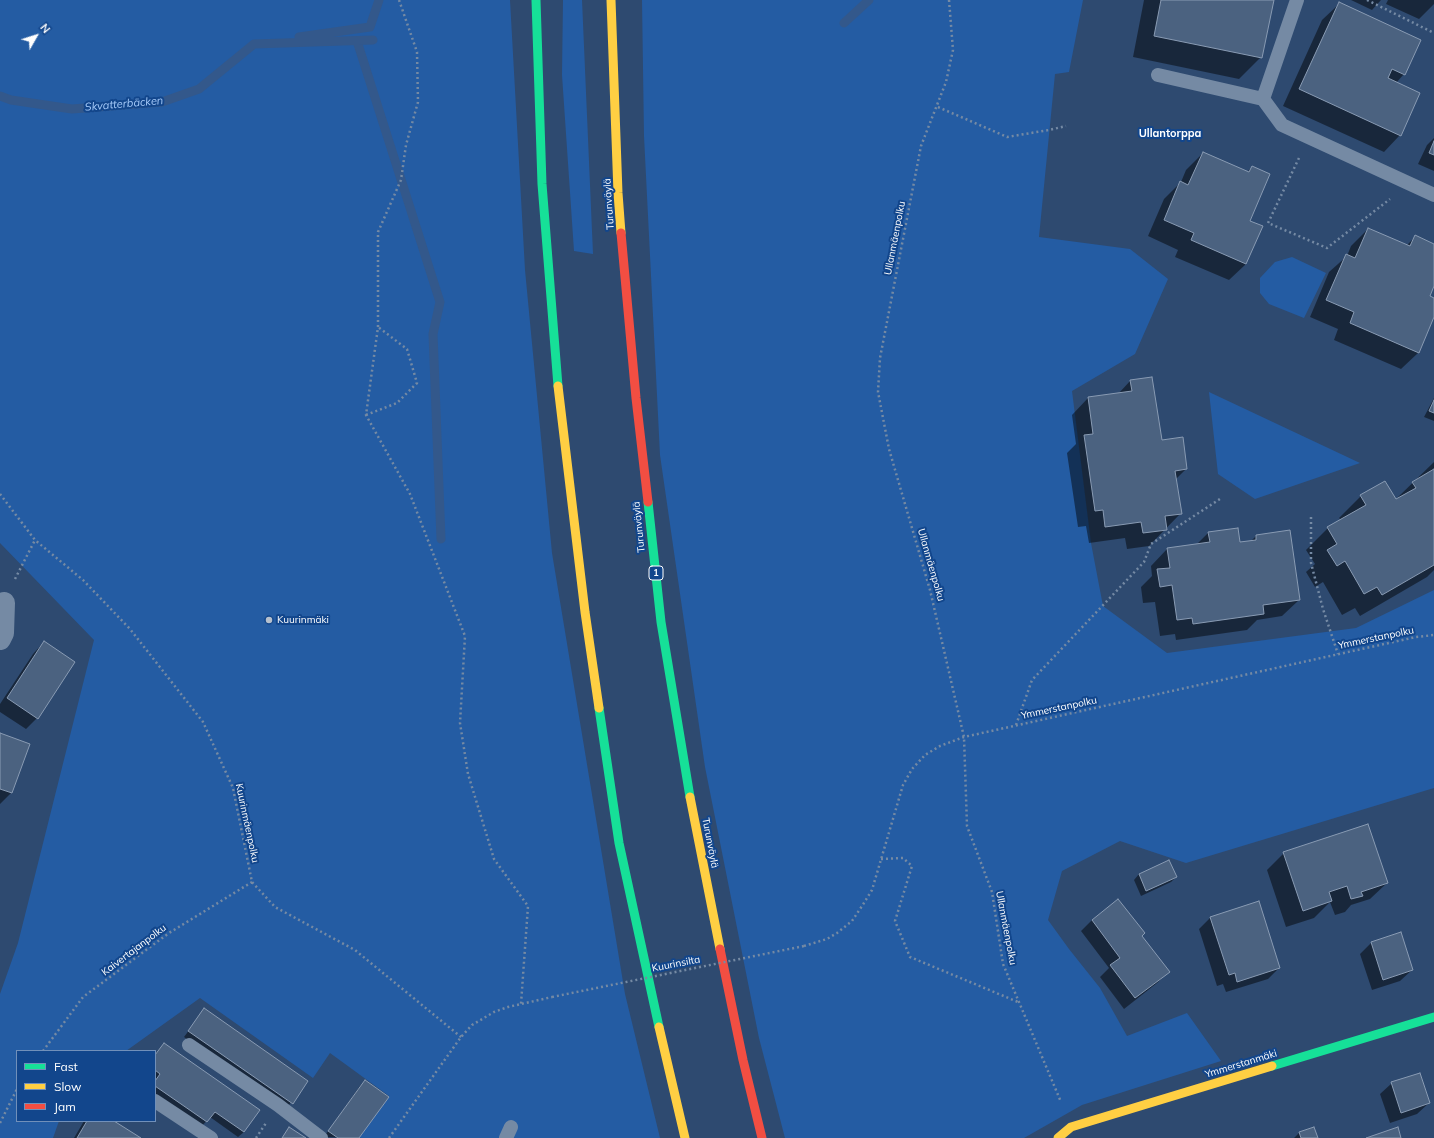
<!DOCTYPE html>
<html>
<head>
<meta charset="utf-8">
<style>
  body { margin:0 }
  #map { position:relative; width:1434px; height:1138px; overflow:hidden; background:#2e4a70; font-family:Mulish,sans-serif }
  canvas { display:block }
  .legend { position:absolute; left:16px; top:1050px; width:140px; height:72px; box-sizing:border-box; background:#12468c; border:1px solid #7190ba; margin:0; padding:5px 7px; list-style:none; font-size:12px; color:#fff }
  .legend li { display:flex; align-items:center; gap:8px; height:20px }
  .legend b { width:20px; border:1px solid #7190ba }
  .north { position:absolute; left:16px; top:16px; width:40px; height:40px; -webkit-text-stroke:3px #12468c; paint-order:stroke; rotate:51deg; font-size:11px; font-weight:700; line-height:16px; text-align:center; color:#fff }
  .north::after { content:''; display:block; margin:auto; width:14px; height:18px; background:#fff; clip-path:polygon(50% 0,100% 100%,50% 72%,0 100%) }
</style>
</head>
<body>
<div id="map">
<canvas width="1434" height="1138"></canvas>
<ul class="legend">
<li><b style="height:5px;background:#16e098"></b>Fast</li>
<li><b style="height:5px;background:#ffcf43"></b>Slow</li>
<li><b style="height:5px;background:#f24e42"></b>Jam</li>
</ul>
<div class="north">N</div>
</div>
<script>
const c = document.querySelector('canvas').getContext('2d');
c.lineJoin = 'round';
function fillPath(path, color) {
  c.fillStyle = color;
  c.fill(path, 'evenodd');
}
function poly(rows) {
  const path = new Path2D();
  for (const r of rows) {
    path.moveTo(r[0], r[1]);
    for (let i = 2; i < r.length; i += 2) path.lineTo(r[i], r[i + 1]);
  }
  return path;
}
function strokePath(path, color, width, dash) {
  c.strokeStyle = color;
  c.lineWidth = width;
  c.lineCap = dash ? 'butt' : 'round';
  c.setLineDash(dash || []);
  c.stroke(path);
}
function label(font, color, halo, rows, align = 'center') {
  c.font = font + ' Mulish,sans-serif';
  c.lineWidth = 4;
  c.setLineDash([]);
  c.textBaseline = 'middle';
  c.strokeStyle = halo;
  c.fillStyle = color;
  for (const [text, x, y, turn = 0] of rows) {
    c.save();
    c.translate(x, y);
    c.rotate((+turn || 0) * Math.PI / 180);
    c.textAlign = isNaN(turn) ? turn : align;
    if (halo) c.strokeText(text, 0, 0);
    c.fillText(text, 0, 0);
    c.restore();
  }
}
const green = poly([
  [0,0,510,0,525,270,552,553,625,994,660,1138,359,1138,389,1096,330,1053,313,1078,200,998,126,1051,17,1051,17,1121,59,1121,53,1138,0,1138,0,994,18,943,94,640,0,543],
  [563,0,582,0,593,254,574,251,562,75],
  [642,0,1083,0,1069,72,1055,74,1039,237,1130,249,1168,279,1135,354,1072,391,1091,543,1103,606,1167,653,1356,628,1434,590,1434,788,1186,863,1120,841,1062,871,1048,920,1069,949,1100,988,1127,1036,1187,1013,1221,1061,1082,1105,1024,1138,785,1138,759,1038,705,767,660,455,644,136],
  [1292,257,1326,273,1304,318,1269,304,1260,293,1260,278,1275,262],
  [1209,392,1360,463,1255,499,1218,474]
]);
const shadow = poly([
  [1144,0,1273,0,1261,57,1239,79,1133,57],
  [1351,0,1381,0,1372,10],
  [1388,0,1434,0,1434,4,1419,19,1386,4],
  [1339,4,1404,74,1396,83,1400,135,1384,152,1283,106,1322,20],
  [1434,138,1434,171,1418,164,1427,145],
  [1203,153,1247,172,1252,167,1246,264,1229,280,1175,257,1178,250,1148,236,1164,199,1181,182,1186,170],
  [1368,229,1406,246,1415,237,1434,245,1434,284,1429,296,1434,299,1434,315,1418,353,1401,369,1334,340,1338,329,1310,317,1329,272,1347,256,1351,246],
  [1131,380,1161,441,1186,469,1176,479,1181,513,1149,546,1127,549,1125,538,1089,543,1086,526,1078,527,1067,453,1076,444,1072,415,1088,398,1118,394],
  [1434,398,1434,421,1424,417],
  [1434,462,1434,570,1427,577,1360,616,1355,608,1342,615,1323,582,1315,587,1306,572,1315,564,1306,550,1328,528,1341,520,1339,518,1361,496,1395,500],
  [1209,532,1240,543,1250,542,1256,536,1299,600,1282,616,1257,620,1247,630,1176,640,1175,634,1160,636,1155,602,1143,603,1141,587,1152,576,1151,566,1167,549,1196,545],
  [44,642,37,718,26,729,0,712,0,704,33,654],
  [0,734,29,745,11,793,0,804],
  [1284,853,1387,883,1370,899,1351,905,1345,912,1335,915,1330,902,1314,918,1286,927,1267,870],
  [1139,874,1176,877,1171,882,1141,896,1134,880],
  [1118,901,1141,936,1168,972,1157,983,1124,1009,1100,977,1109,968,1081,931,1092,920],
  [1258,903,1279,968,1268,979,1226,992,1223,984,1217,986,1199,929,1210,918],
  [1400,934,1412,970,1400,981,1372,990,1360,954,1371,943],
  [204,1010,307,1081,286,1109,184,1037],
  [164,1044,244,1132,238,1137,210,1117,201,1127,155,1095,155,1054],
  [365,1081,358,1138,324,1137,360,1086],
  [1392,1083,1429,1103,1417,1114,1390,1123,1380,1094],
  [84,1121,112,1121,139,1138,74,1138],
  [1313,1128,1316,1138,1294,1138,1299,1133]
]);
const stream = poly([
  [844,23,869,0],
  [299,37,370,27,379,0],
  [357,41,440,302,433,334,441,539],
  [0,96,11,100,72,109,162,102,199,89,254,44,373,40]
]);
const building = poly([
  [1161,0,1274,0,1262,58,1154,36,1161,0],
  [1339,2,1421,40,1405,75,1392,69,1388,78,1420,93,1401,136,1299,89,1339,2],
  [1434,141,1434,155,1429,153,1434,141],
  [1203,152,1249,172,1252,166,1270,174,1250,221,1263,226,1246,264,1191,240,1194,233,1164,220,1180,181,1188,185,1203,152],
  [1368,228,1410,246,1415,235,1434,244,1434,286,1430,296,1434,298,1434,317,1419,353,1350,323,1354,312,1326,300,1346,254,1355,258,1368,228],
  [1152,377,1162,440,1183,437,1187,469,1175,471,1182,514,1165,516,1167,530,1143,533,1141,522,1105,527,1103,510,1095,511,1084,435,1093,434,1088,397,1132,391,1130,380,1152,377],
  [1434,400,1434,413,1429,411,1434,400],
  [1434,469,1434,565,1382,595,1377,587,1364,594,1345,561,1337,566,1327,550,1337,544,1327,527,1366,505,1360,495,1385,481,1396,499,1416,488,1412,482,1434,469],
  [1238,528,1240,542,1256,540,1256,535,1290,530,1300,600,1263,605,1264,614,1193,624,1192,618,1177,620,1172,585,1160,587,1157,569,1170,568,1167,548,1210,542,1208,532,1238,528],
  [44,641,75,662,38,719,7,698,44,641],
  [0,733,30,744,12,793,0,789,0,733],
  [1368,824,1388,883,1361,892,1363,896,1351,899,1347,886,1329,892,1332,901,1303,911,1283,852,1368,824],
  [1169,860,1177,877,1146,891,1139,874,1169,860],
  [1118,899,1145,933,1142,936,1170,972,1135,998,1110,965,1120,958,1092,920,1118,899],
  [1259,901,1280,968,1237,982,1235,973,1229,975,1210,917,1259,901],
  [1401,932,1413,970,1383,980,1371,942,1401,932],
  [204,1008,308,1081,293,1104,188,1031,204,1008],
  [164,1043,260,1110,244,1132,215,1112,207,1122,155,1086,155,1081,160,1074,155,1070,155,1055,164,1043],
  [1420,1073,1430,1103,1401,1113,1391,1082,1420,1073],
  [365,1080,389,1097,359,1138,338,1138,328,1131,365,1080],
  [87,1121,114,1121,141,1138,77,1138,87,1121],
  [289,1127,306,1138,282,1138,289,1127],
  [1314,1127,1318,1138,1301,1138,1299,1132,1314,1127],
  [1398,1127,1401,1138,1366,1138,1398,1127]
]);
const path = poly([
  [399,0,417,52,418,102,406,145,401,180,378,232,378,327,366,415,410,494,465,636,460,723,468,774,494,859,528,906,521,1004],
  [949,0,953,50,946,82,921,146,880,358,878,392,889,449,930,590,964,737,967,826,992,892,1003,964,1061,1102],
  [1367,0,1434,33],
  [938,107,1007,137,1049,130,1066,126],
  [1299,158,1268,223,1327,248,1390,199],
  [366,415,397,403,417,383,407,349,378,327],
  [0,494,35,540,83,580,130,629,203,722,233,788,252,882,275,907,355,950,461,1037],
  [1311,517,1311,563,1323,609,1338,654],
  [15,579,35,540],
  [1016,725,1032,680,1144,562,1151,544,1220,499],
  [881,859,903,858,912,866,895,921,910,957,1018,1002],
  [804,946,827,939,837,933,852,921,862,906,872,890,903,785,912,769,925,755,940,746,964,737,1416,637,1434,635],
  [43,1051,83,997,169,933,252,882],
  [0,1123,17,1089],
  [256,1138,266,1123],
  [389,1138,461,1037,472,1025,494,1012,508,1007,552,997]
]);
const lane = poly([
  [1158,75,1263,99,1282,125,1434,195],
  [1263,99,1297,0],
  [189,1045,278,1105,321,1138],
  [155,1101,211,1138],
  [506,1138,511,1127]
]);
const street = poly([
  [0,639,3,633,4,603]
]);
const fast = poly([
  [536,0,542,184,558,386],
  [648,502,661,622,690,797],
  [599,708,619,843,659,1027],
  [1272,1066,1434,1017]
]);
const slow = poly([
  [611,0,618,193,621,233],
  [558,386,585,612,599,708],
  [690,797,720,949],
  [659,1027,685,1138],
  [1058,1138,1071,1127,1272,1066]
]);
const jam = poly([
  [621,233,636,398,648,502],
  [720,949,743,1060,762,1138]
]);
const pathBridge = poly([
  [552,997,804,946]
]);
const markers = [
  [269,620,4,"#b6c0cd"]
];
const shields = [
  [656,573,14]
];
const shieldNames = [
  ["1",656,573]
];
const streetNames = [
  ["Turunväylä",609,204,-94],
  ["Ullanmäenpolku",895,238,-79],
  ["Turunväylä",639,527,-96],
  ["Ullanmäenpolku",931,565,74],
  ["Ymmerstanpolku",1376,638,-12],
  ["Ymmerstanpolku",1059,708,-12],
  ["Kuurinmäenpolku",247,823,78],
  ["Turunväylä",710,843,79],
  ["Ullanmäenpolku",1006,928,79],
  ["Kaivertajanpolku",134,950,-37],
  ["Kuurinsilta",676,964,-11],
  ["Ymmerstanmäki",1241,1064,-17]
];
const poiNames = [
  ["Kuurinmäki",277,620]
];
const waterNames = [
  ["Skvatterbäcken",124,104,-5]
];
const neighbourhoodNames = [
  ["Ullantorppa",1170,134]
];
fillPath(green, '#245ca3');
fillPath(shadow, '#0007');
strokePath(stream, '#33588b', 9);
fillPath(building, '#4b6280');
strokePath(building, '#899bb3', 1);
strokePath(path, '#758aa4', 2.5, [2, 3]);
strokePath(lane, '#758aa4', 14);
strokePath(street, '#758aa4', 22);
strokePath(fast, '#16e098', 9);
strokePath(slow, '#ffcf43', 9);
strokePath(jam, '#f24e42', 9);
strokePath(pathBridge, '#758aa4', 2.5, [2, 3]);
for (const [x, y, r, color] of markers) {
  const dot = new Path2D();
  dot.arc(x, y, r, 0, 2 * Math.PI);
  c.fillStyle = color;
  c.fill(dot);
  strokePath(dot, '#12468c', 1.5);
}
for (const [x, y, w] of shields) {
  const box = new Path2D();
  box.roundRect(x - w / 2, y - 7, w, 14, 3);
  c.fillStyle = '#12468c';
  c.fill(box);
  strokePath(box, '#fff', 1);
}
label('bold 9px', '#fff', null, shieldNames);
label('10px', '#fff', '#12468c', streetNames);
label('10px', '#fff', '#12468c', poiNames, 'left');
label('italic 11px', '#a5caf9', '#12468c', waterNames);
label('bold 11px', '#fff', '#12468c', neighbourhoodNames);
</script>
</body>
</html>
